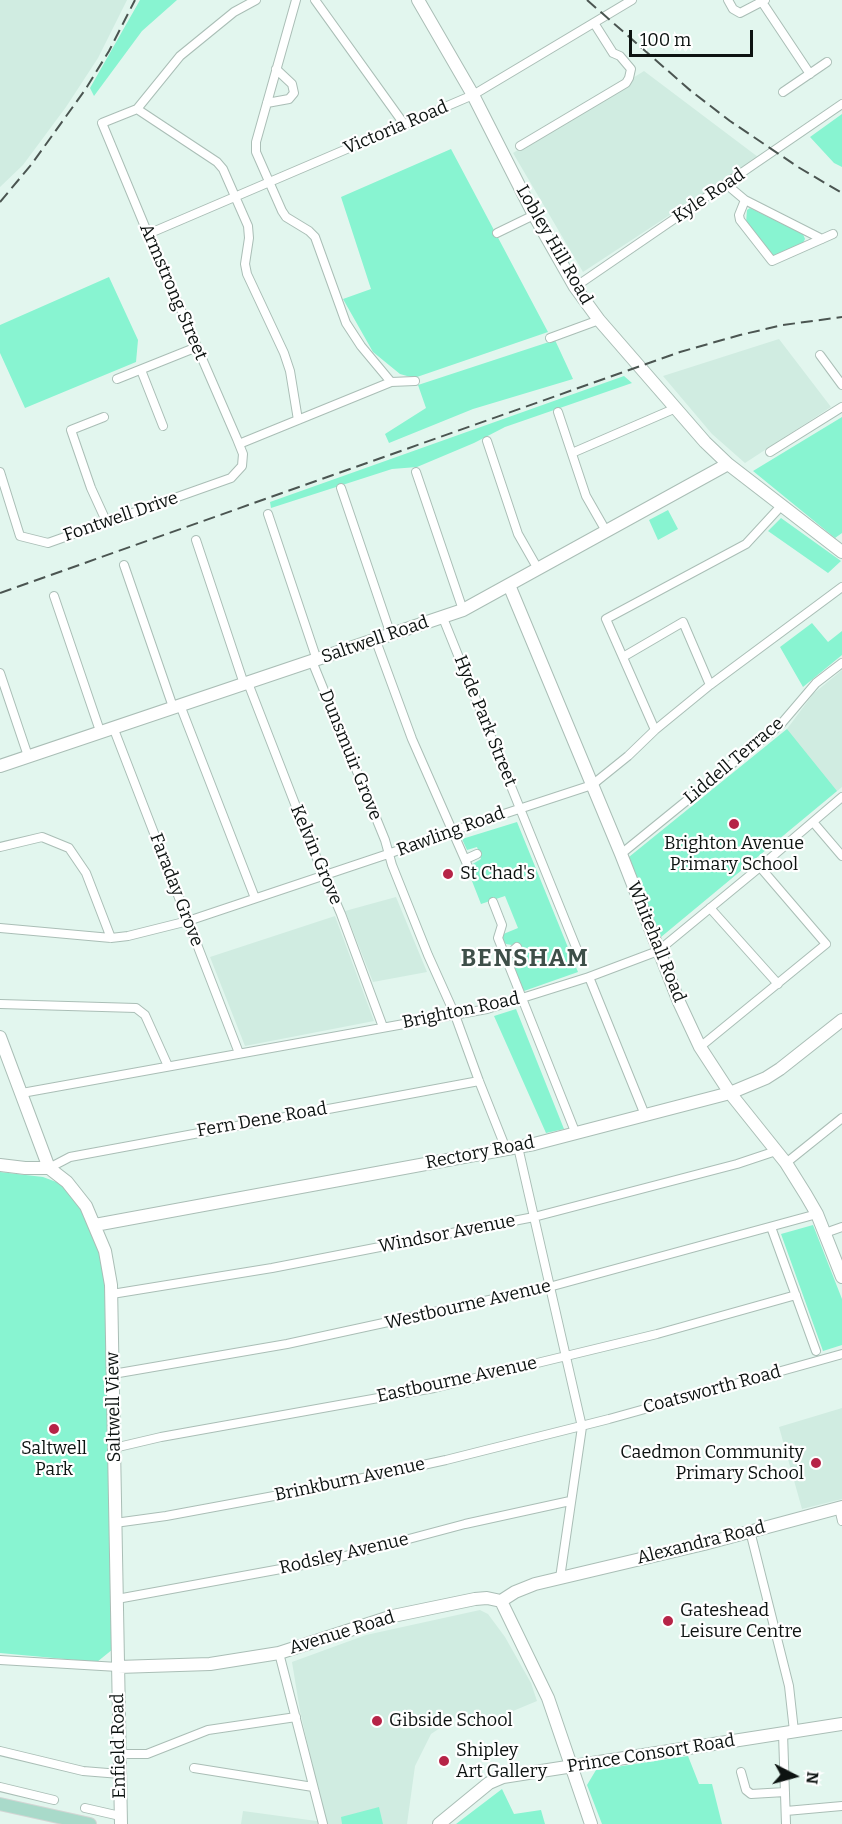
<!DOCTYPE html>
<html>
<head>
<meta charset="utf-8">
<style>
  body { margin:0 }
  #map { position:relative; width:842px; height:1824px; overflow:hidden; background:#e2f6ee; font-family:Bitter,serif }
  canvas { display:block }
  .north { position:absolute; left:764px; top:1746px; width:60px; height:60px; -webkit-text-stroke:4px #fff; paint-order:stroke; rotate:96deg; font-size:16px; font-weight:700; line-height:24px; text-align:center; color:#0d1311 }
  .north::after { content:''; display:block; margin:auto; width:21px; height:27px; background:#0d1311; clip-path:polygon(50% 0,100% 100%,50% 72%,0 100%) }
  .scale { position:absolute; left:629px; top:30px; width:124px; height:27px; box-sizing:border-box; border:3px solid #0d1311; border-top:0; padding-left:8px; font-size:18px; line-height:21px; white-space:nowrap; color:#0d1311; -webkit-text-stroke:4px #fff; paint-order:stroke }
</style>
</head>
<body>
<div id="map">
<canvas width="842" height="1824"></canvas>
<div class="north">N</div>
<div class="scale">100 m</div>
</div>
<script>
const c = document.querySelector('canvas').getContext('2d');
c.lineJoin = 'round';
function fillPath(path, color) {
  c.fillStyle = color;
  c.fill(path, 'evenodd');
}
function poly(rows) {
  const path = new Path2D();
  for (const r of rows) {
    path.moveTo(r[0], r[1]);
    for (let i = 2; i < r.length; i += 2) path.lineTo(r[i], r[i + 1]);
  }
  return path;
}
function strokePath(path, color, width, dash) {
  c.strokeStyle = color;
  c.lineWidth = width;
  c.lineCap = dash ? 'butt' : 'round';
  c.setLineDash(dash || []);
  c.stroke(path);
}
function label(font, color, halo, rows, align = 'center') {
  c.font = font + ' Bitter,serif';
  c.lineWidth = 4.5;
  c.setLineDash([]);
  c.textBaseline = 'middle';
  c.strokeStyle = halo;
  c.fillStyle = color;
  for (const [text, x, y, turn = 0] of rows) {
    c.save();
    c.translate(x, y);
    c.rotate((+turn || 0) * Math.PI / 180);
    c.textAlign = isNaN(turn) ? turn : align;
    if (halo) c.strokeText(text, 0, 0);
    c.fillText(text, 0, 0);
    c.restore();
  }
}
const built = poly([
  [0,0,127,0,98,58,66,107,23,165,0,187],
  [644,71,758,157,583,272,513,153],
  [779,339,831,407,745,463,712,434,663,376],
  [842,670,842,787,661,937,629,857,787,729,813,694],
  [396,897,427,972,373,982,345,911],
  [335,916,374,1021,245,1046,210,957],
  [842,1408,842,1499,802,1509,779,1427],
  [480,1610,488,1614,505,1637,531,1683,537,1701,501,1716,501,1725,469,1726,458,1716,431,1734,415,1766,407,1824,326,1824,300,1711,292,1662,366,1635],
  [243,1811,324,1822,324,1824,241,1824]
]);
const green = poly([
  [140,0,177,0,142,31,94,96,90,88],
  [842,114,842,167,834,163,810,137],
  [451,149,548,332,414,378,400,374,373,352,343,299,371,289,341,197],
  [750,208,803,234,805,239,802,245,775,258,770,254,746,223,747,210],
  [109,277,138,340,136,362,25,408,0,353,0,325],
  [555,340,573,379,473,409,389,443,385,434,426,408,418,385],
  [624,376,632,383,505,427,474,443,417,467,392,469,271,508,270,502],
  [842,417,842,533,835,538,753,471],
  [668,510,678,529,658,540,649,520],
  [781,518,841,561,828,573,768,531],
  [812,623,828,642,842,631,842,655,803,687,780,647],
  [787,729,837,791,661,937,629,857],
  [517,822,578,972,524,991,511,961,522,947,517,942,512,945,506,944,503,941,501,935,518,928,505,896,481,904,470,876,474,874,471,865,481,859,477,847,467,850,462,839],
  [516,1009,564,1129,546,1133,494,1016],
  [0,1172,43,1177,59,1183,74,1197,89,1223,101,1255,106,1287,113,1649,97,1662,0,1653],
  [813,1225,842,1299,842,1345,823,1351,781,1234],
  [688,1756,699,1784,712,1784,722,1824,602,1824,587,1785,596,1770],
  [502,1789,514,1814,541,1810,545,1824,456,1824],
  [379,1807,383,1824,342,1824,341,1817]
]);
const street = poly([
  [296,0,256,142,256,152,282,211,286,217,309,231,315,237,346,323,361,346,391,382],
  [315,0,404,124],
  [728,0,733,9,740,13,765,0],
  [762,2,810,74],
  [783,92,827,62],
  [267,103,289,99,294,93,292,84,276,69],
  [137,109,217,162,223,169,248,226,249,238,245,264,247,274,284,353,290,371,298,420],
  [520,146,626,83,629,78,631,69,620,56,613,53,594,23],
  [726,184,745,200,822,239],
  [745,200,739,215,740,220,772,261,833,234],
  [497,233,534,215],
  [148,234,473,95,632,0],
  [575,287,842,104],
  [550,338,599,320],
  [820,355,842,385],
  [141,370,163,426],
  [117,379,197,347],
  [558,412,586,496,606,531],
  [104,417,71,430,91,488,107,523],
  [487,441,518,534,538,569],
  [239,444,391,382,415,381],
  [770,452,842,407],
  [572,453,676,408],
  [0,472,20,536,48,543,231,478,242,466,243,454,237,439,148,234,102,123,137,109,180,56,234,12,256,0],
  [416,472,463,610],
  [341,488,391,635],
  [268,514,317,660],
  [196,540,244,684],
  [124,565,173,707],
  [54,596,100,731],
  [443,618,580,957],
  [376,641,412,739,470,871],
  [623,657,683,622,710,685],
  [312,661,385,840,392,865,428,955,455,1015,479,1081,506,1149],
  [0,673,28,756],
  [248,683,309,840,341,914,383,1027],
  [180,705,255,898],
  [113,727,239,1053],
  [655,730,606,619,746,544,781,506],
  [813,822,842,856],
  [0,847,42,837,69,848,86,873,111,938],
  [621,854,781,724,816,683,842,663],
  [466,859,477,854],
  [493,902,502,925,498,938,576,1134],
  [710,908,778,984],
  [0,928,111,938,128,936,188,921,388,854,452,831,592,785,628,756,655,730,710,685,842,587],
  [506,957,517,947],
  [589,977,645,1115],
  [0,1004,136,1008,145,1015,168,1066],
  [700,1047,826,944,760,867],
  [22,1093,487,1009,589,977,658,951,760,867,842,797],
  [518,1147,582,1427,560,1578],
  [786,1163,842,1118],
  [49,1168,70,1157,479,1081],
  [771,1227,816,1351],
  [825,1233,842,1227],
  [112,1294,272,1268,534,1217,737,1164,776,1151],
  [113,1374,287,1344,549,1287,817,1214],
  [114,1448,161,1437,434,1388,657,1334,796,1295],
  [839,1508,842,1521],
  [115,1523,166,1516,317,1488,446,1460,609,1419,842,1354],
  [750,1531,789,1686,794,1731],
  [117,1599,330,1560,465,1524,570,1501],
  [279,1653,323,1824],
  [0,1660,118,1667],
  [783,1733,786,1824],
  [0,1751,83,1771,120,1774],
  [119,1754,147,1754,208,1730,296,1717],
  [194,1768,313,1787],
  [741,1772,746,1790,751,1794,785,1792],
  [0,1787,54,1800],
  [85,1808,120,1816],
  [786,1811,842,1806]
]);
const secondary = poly([
  [418,0,473,95,534,215,575,287,599,320,705,442,728,464,842,552],
  [509,585,621,854,679,1002,700,1047,730,1093,786,1163,806,1195,817,1214,842,1277],
  [0,766,463,610,728,464],
  [0,1037,49,1168],
  [0,1165,25,1168,49,1168],
  [49,1168,67,1182,86,1206,105,1251,111,1285,121,1824],
  [95,1225,534,1144,730,1093,766,1078,780,1069,842,1020],
  [501,1601,548,1698,591,1824],
  [118,1667,210,1664,279,1653,393,1616,475,1599,487,1598,501,1601,515,1592,535,1584,704,1544,842,1507],
  [439,1824,489,1783,503,1777,842,1724]
]);
const primary = poly([
  [0,1804,90,1824]
]);
const rail = poly([
  [587,0,691,91,730,121,798,167,842,193],
  [0,202,31,165,85,90,109,51,135,0],
  [0,593,680,352,740,335,783,325,842,317]
]);
const markers = [
  [734,824,6,"#b62447"],
  [448,874,6,"#b62447"],
  [54,1429,6,"#b62447"],
  [816,1463,6,"#b62447"],
  [668,1621,6,"#b62447"],
  [377,1721,6,"#b62447"],
  [444,1761,6,"#b62447"]
];
const streetNames = [
  ["Victoria Road",396,128,-23],
  ["Kyle Road",709,196,-34],
  ["Lobley Hill Road",554,245,60],
  ["Armstrong Street",173,292,67],
  ["Fontwell Drive",121,517,-19],
  ["Saltwell Road",375,640,-19],
  ["Hyde Park Street",485,721,68],
  ["Dunsmuir Grove",350,755,68],
  ["Liddell Terrace",734,761,-40],
  ["Rawling Road",451,832,-20],
  ["Kelvin Grove",316,855,67],
  ["Faraday Grove",176,890,69],
  ["Whitehall Road",656,942,68],
  ["Brighton Road",461,1011,-12],
  ["Fern Dene Road",262,1120,-10],
  ["Rectory Road",480,1153,-11],
  ["Windsor Avenue",447,1234,-11],
  ["Westbourne Avenue",468,1305,-13],
  ["Eastbourne Avenue",457,1380,-12],
  ["Coatsworth Road",712,1390,-15],
  ["Saltwell View",114,1407,-91],
  ["Brinkburn Avenue",350,1480,-12],
  ["Alexandra Road",701,1543,-14],
  ["Rodsley Avenue",344,1554,-13],
  ["Avenue Road",342,1633,-17],
  ["Enfield Road",119,1746,-91],
  ["Prince Consort Road",651,1754,-9]
];
const poiNames = [
  ["Brighton Avenue",734,844,"center"],
  ["Primary School",734,865,"center"],
  ["St Chad's",460,874],
  ["Saltwell",54,1449,"center"],
  ["Park",54,1470,"center"],
  ["Caedmon Community",804,1453,"right"],
  ["Primary School",804,1474,"right"],
  ["Gateshead",680,1611],
  ["Leisure Centre",680,1632],
  ["Gibside School",389,1721],
  ["Shipley",456,1751],
  ["Art Gallery",456,1772]
];
const districtNames = [
  ["BENSHAM",525,959]
];
fillPath(built, '#d0ece1');
fillPath(green, '#88f4d1');
strokePath(street, '#aabeb6', 10);
strokePath(secondary, '#aabeb6', 14);
strokePath(primary, '#d3d5d4', 14);
strokePath(street, '#fff', 8);
strokePath(secondary, '#fff', 12);
strokePath(primary, '#a9daca', 12);
strokePath(rail, '#4b5551', 2, [12, 6]);
for (const [x, y, r, color] of markers) {
  const dot = new Path2D();
  dot.arc(x, y, r, 0, 2 * Math.PI);
  c.fillStyle = color;
  c.fill(dot);
  strokePath(dot, '#fff', 2);
}
label('18px', '#0d1311', '#fff', streetNames);
label('18px', '#0d1311', '#fff', poiNames, 'left');
c.letterSpacing = '1.5px';
label('bold 24px', '#3e4f49', '#fff', districtNames);
c.letterSpacing = '0px';
</script>
</body>
</html>
